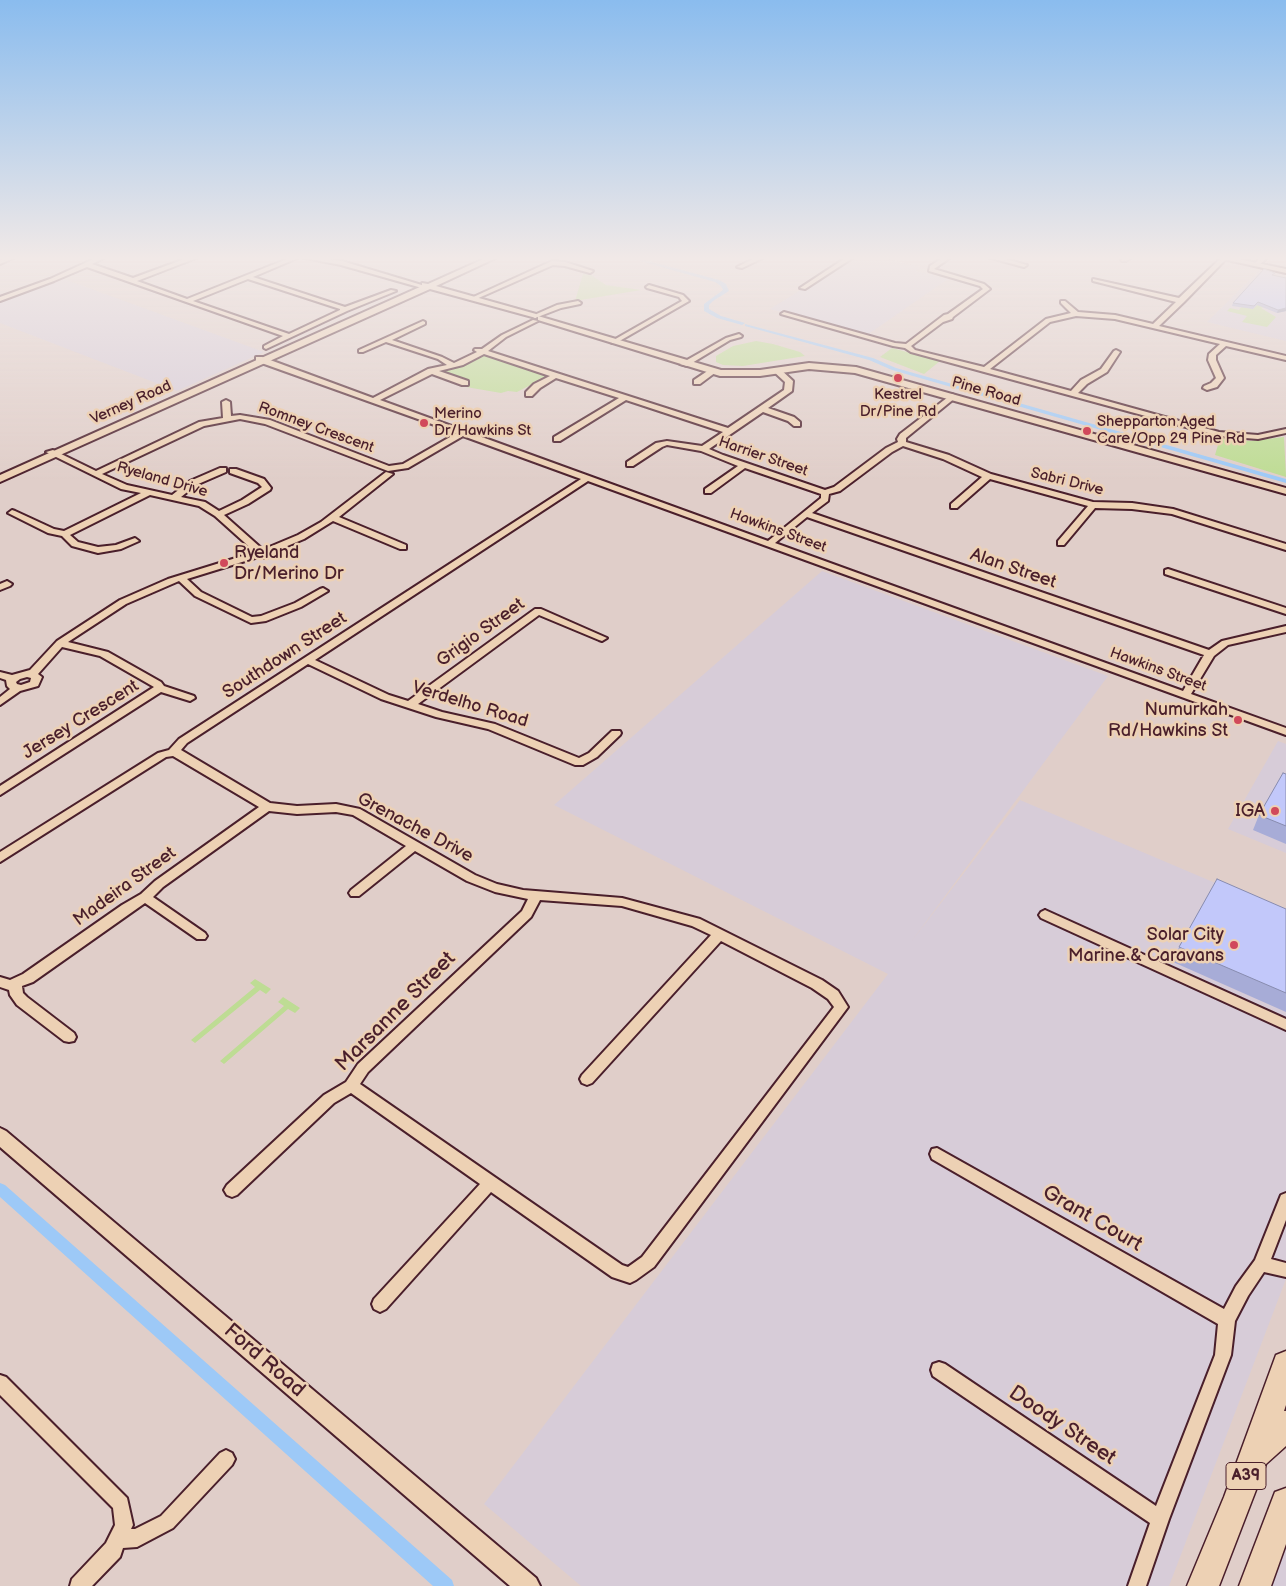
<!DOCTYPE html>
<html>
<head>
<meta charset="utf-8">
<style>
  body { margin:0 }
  canvas { display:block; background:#e0cec9 }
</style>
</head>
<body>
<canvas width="1286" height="1586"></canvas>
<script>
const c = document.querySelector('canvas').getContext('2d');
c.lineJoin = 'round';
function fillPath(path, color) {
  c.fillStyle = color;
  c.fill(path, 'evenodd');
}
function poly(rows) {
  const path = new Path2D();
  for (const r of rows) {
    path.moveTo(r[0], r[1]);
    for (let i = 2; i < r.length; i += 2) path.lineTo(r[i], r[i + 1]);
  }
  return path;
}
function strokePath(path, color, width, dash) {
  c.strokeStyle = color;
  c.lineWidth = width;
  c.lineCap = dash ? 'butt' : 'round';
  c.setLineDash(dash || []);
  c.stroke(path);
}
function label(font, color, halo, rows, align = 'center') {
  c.font = font + ' "Balsamiq Sans",sans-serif';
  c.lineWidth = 5;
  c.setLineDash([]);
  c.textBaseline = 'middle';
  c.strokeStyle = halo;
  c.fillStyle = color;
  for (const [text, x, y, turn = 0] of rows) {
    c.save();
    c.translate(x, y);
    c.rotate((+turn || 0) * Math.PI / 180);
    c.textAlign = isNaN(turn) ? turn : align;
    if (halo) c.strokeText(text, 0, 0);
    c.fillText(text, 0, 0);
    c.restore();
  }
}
const built = poly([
  [855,257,879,257,921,267,916,271,948,279,867,335,770,309],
  [1262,268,1286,274,1286,341,1207,322],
  [64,279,264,352,177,391,0,323,0,302],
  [822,571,1108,676,911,942,1020,800,1286,913,1286,1279,1169,1586,581,1586,484,1504,888,974,554,805],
  [1278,741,1286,744,1286,853,1228,829],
  [1286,1515,1286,1586,1262,1586]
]);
const green = poly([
  [583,274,591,275,606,285,641,290,575,301],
  [1258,304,1268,306,1261,308,1276,317,1267,327,1242,322,1247,316,1227,311,1230,308,1239,310,1242,306,1253,309],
  [756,341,773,344,800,352,805,356,743,366,723,365,716,362,716,356,733,346],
  [892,348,940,361,924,374,880,357],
  [482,355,490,356,548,376,517,392,508,391,501,393,466,387,466,382,441,373,440,369],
  [1284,437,1286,477,1215,455,1220,438,1251,441],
  [255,979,271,989,266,994,260,990,195,1043,191,1040,255,987,250,983],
  [283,997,300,1008,295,1013,288,1009,224,1064,220,1061,284,1006,278,1002]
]);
const canal = poly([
  [625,257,634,257,719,280,726,284,729,291,713,301,709,305,709,309,721,316,745,323,742,325,717,318,704,311,704,304,723,290,721,286,715,282,625,257],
  [745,324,873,358,896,368,1286,479,1286,483,892,370,869,360,745,326,745,324],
  [0,1183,5,1185,452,1580,454,1586,433,1586,0,1197,0,1183]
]);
const minor = poly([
  [8,257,16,257,0,264,0,260,8,257],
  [98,257,106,257,92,264,133,278,190,257,199,257,137,281,187,299,292,257,314,257,342,261,425,286,422,288,341,265,300,257,253,277,345,307,391,290,396,291,347,311,266,349,264,348,264,346,283,336,87,267,54,281,0,301,0,297,50,279,98,257],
  [248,279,340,309,340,310,289,334,193,301,248,279],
  [757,257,765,257,742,268,737,267,757,257],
  [847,257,854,257,805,289,800,288,847,257],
  [944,257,951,257,934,269,984,284,990,289,953,317,952,319,943,322,911,346,915,350,984,367,1046,319,1071,313,1061,303,1061,301,1065,301,1078,312,1115,315,1153,324,1176,302,1093,281,1093,279,1179,298,1222,257,1226,257,1226,259,1184,302,1159,326,1286,356,1286,360,1226,346,1216,355,1216,360,1224,378,1217,387,1207,390,1203,388,1204,386,1211,383,1216,378,1208,360,1209,354,1220,344,1115,319,1076,316,1050,322,990,369,1071,391,1081,380,1101,369,1114,351,1116,350,1120,352,1107,372,1087,384,1078,393,1219,432,1258,435,1286,429,1286,433,1258,439,1219,436,911,352,905,348,893,346,781,314,784,312,895,343,906,344,944,315,948,314,983,289,980,286,929,271,930,266,944,257],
  [987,257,998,257,1027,265,1024,267,987,257],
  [1125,257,1132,257,1126,261,1122,261,1121,260,1125,257],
  [1261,257,1268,257,1258,266,1254,266,1254,264,1261,257],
  [552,261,565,262,593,271,590,273,565,266,553,265,474,300,469,299,552,261],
  [649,285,683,295,689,301,616,343,612,343,612,341,682,301,679,297,647,288,646,287,649,285],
  [578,301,581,303,580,304,561,308,535,318,532,316,557,305,578,301],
  [533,320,538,321,506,337,488,351,728,428,784,390,785,382,772,370,779,368,793,381,792,391,768,408,794,417,800,422,800,426,794,426,788,421,763,412,709,449,723,455,825,490,834,487,886,448,898,442,897,439,900,434,952,394,956,396,955,398,906,438,906,442,949,455,991,474,1093,502,1132,503,1173,509,1286,544,1286,550,1172,514,1132,509,1095,508,1064,545,1058,545,1058,541,1088,506,990,479,957,508,951,508,951,504,982,477,943,459,903,446,892,452,840,491,829,494,828,501,812,513,1209,650,1222,641,1286,626,1286,632,1228,645,1214,656,1191,694,1286,728,1286,735,588,481,315,660,389,695,408,701,535,609,541,609,607,638,602,641,599,640,539,615,418,704,442,712,495,724,579,758,589,753,612,731,620,731,621,733,620,735,597,757,583,765,575,765,488,729,436,717,381,699,308,664,187,743,181,750,270,803,297,806,336,804,360,809,475,875,497,884,523,890,622,898,700,919,822,980,838,991,848,1007,654,1267,636,1280,630,1283,612,1277,491,1192,386,1309,380,1312,374,1309,372,1304,374,1299,480,1184,351,1093,334,1103,237,1195,232,1197,227,1195,224,1190,227,1185,324,1095,346,1082,358,1064,522,911,528,899,495,892,467,881,415,851,359,896,351,896,349,893,351,890,406,846,353,815,336,812,297,814,269,811,163,887,153,897,205,933,207,936,205,939,197,939,145,903,33,982,22,986,23,993,27,997,74,1033,76,1037,74,1041,69,1042,64,1041,17,1005,10,995,9,990,0,987,0,977,10,980,23,974,122,905,141,894,155,881,259,807,173,756,166,757,0,862,0,852,158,753,169,750,179,739,581,479,463,436,408,468,388,471,265,424,240,419,204,426,102,474,127,485,172,495,190,481,220,468,226,468,226,472,196,485,181,497,205,502,219,511,242,500,262,487,258,483,230,473,230,469,236,469,264,479,271,488,270,490,248,504,224,515,260,547,260,551,254,551,215,516,199,506,150,495,70,535,78,542,98,547,116,545,135,538,139,541,121,549,98,553,72,546,62,536,48,533,8,513,12,510,15,511,54,529,64,531,141,493,121,489,46,452,53,450,96,471,199,422,223,418,222,402,226,400,230,402,231,416,240,415,270,420,389,466,403,464,457,433,256,361,256,357,262,357,373,398,428,369,447,365,438,359,386,342,363,352,359,352,359,350,423,321,425,322,425,324,392,340,442,357,454,363,477,352,474,350,475,349,482,349,502,335,533,320],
  [484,354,550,376,534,384,526,392,526,396,532,396,540,388,556,378,619,398,554,437,554,441,560,441,626,400,723,432,702,446,667,441,656,443,627,462,627,466,633,466,662,447,667,445,701,451,738,466,705,489,705,493,711,493,745,468,821,494,821,498,768,541,380,400,432,374,462,385,468,385,468,381,439,371,463,365,484,354],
  [807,517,1204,655,1183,691,775,543,807,517],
  [540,900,622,906,692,926,711,935,582,1075,580,1079,582,1083,587,1085,592,1083,721,941,812,988,828,999,834,1007,642,1257,628,1267,622,1265,360,1084,368,1072,531,917,540,900],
  [739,334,742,336,741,337,730,340,687,366,680,364,726,338,739,334],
  [709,370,716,372,700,384,694,384,694,380,709,370],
  [386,472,393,474,339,517,406,545,406,549,400,549,333,521,304,539,273,552,267,558,255,558,187,579,201,592,252,617,261,616,295,603,320,589,323,588,328,591,301,607,266,621,251,623,195,596,179,581,126,604,68,642,108,652,161,682,164,686,194,696,195,698,190,701,161,692,0,795,0,786,154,687,100,656,62,647,38,674,42,677,38,686,20,691,0,705,0,697,10,689,7,686,6,680,0,678,0,672,12,675,30,670,57,641,120,600,168,579,252,553,262,553,267,548,298,535,321,522,386,472],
  [27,677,31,678,30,682,21,685,17,684,16,682,20,679,27,677],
  [1168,569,1286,608,1286,614,1165,574,1165,570,1168,569],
  [7,581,12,584,10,586,0,590,0,584,7,581],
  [1045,910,1286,1019,1286,1030,1041,918,1039,915,1041,912,1045,910],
  [937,1148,1224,1309,1236,1286,1255,1260,1281,1195,1286,1193,1286,1220,1271,1259,1286,1263,1286,1277,1264,1272,1248,1296,1235,1321,1231,1355,1169,1519,1146,1586,1128,1586,1150,1523,933,1376,931,1370,933,1364,939,1362,945,1364,1156,1506,1215,1355,1218,1324,932,1159,930,1154,932,1149,937,1148],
  [0,1375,6,1377,127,1498,133,1525,131,1529,135,1529,161,1516,220,1453,226,1450,232,1453,235,1459,232,1465,173,1528,137,1547,123,1548,120,1557,92,1586,70,1586,72,1579,106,1543,115,1525,113,1508,0,1395,0,1375]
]);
const tertiary = poly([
  [488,257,498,257,436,286,536,314,536,318,430,289,0,482,0,475,422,286,422,283,428,284,488,257],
  [1214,257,1229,257,1286,269,1286,273,1214,257],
  [538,316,721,370,760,370,809,363,856,367,1286,488,1286,494,855,373,809,369,760,376,720,376,538,320,538,316],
  [0,1128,6,1131,536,1578,540,1586,510,1586,0,1147,0,1128]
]);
const trunk = poly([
  [1286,1351,1286,1405,1284,1411,1286,1411,1286,1446,1266,1464,1219,1586,1187,1586,1224,1497,1276,1355,1286,1351],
  [1286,1488,1286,1544,1271,1586,1239,1586,1275,1492,1286,1488]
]);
const wall = poly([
  [1274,276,1286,311,1277,313,1257,305,1253,309,1232,306,1233,303],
  [1286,774,1286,844,1253,830,1259,815],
  [1286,909,1286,1012,1173,962,1179,947]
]);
const shadedWall = poly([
  [1286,308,1286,311,1277,313,1278,310]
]);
const building = poly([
  [1264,269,1275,273,1272,275,1286,278,1286,308,1278,310,1258,302,1254,306,1233,303,1264,269],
  [1283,773,1286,774,1286,826,1259,815,1283,773],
  [1217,879,1286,909,1286,993,1179,947,1217,879]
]);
const markers = [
  [898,378,5,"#d1495b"],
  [424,423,5,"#d1495b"],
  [1087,431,5,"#d1495b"],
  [224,563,5,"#d1495b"],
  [1238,720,5,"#d1495b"],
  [1275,811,5,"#d1495b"],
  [1234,945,5,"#d1495b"]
];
const farStreetnames = [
  ["Pine Road",986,392,16],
  ["Verney Road",131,403,-24],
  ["Romney Crescent",316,428,20],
  ["Harrier Street",763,457,19],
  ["Ryeland Drive",162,480,16],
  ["Sabri Drive",1067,482,14],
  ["Hawkins Street",778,531,20],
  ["Hawkins Street",1158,670,20]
];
const farPoinames = [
  ["Kestrel",898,395,"center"],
  ["Dr/Pine Rd",898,412,"center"],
  ["Merino",434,414],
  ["Dr/Hawkins St",434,431],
  ["Shepparton Aged",1097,422],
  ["Care/Opp 29 Pine Rd",1097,439]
];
const shields = [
  [1246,1476,40]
];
const shieldNames = [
  ["A39",1246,1476]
];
const poiNames = [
  ["Ryeland",234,553,"left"],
  ["Dr/Merino Dr",234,574,"left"],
  ["Numurkah",1228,710],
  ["Rd/Hawkins St",1228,731],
  ["IGA",1265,811],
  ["Solar City",1224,935],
  ["Marine & Caravans",1224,956]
];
const streetNames = [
  ["Alan Street",1013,569,19],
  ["Grigio Street",481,633,-36],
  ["Southdown Street",285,656,-33],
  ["Verdelho Road",470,705,17],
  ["Jersey Crescent",81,720,-32],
  ["Grenache Drive",415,828,28],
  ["Madeira Street",125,887,-36]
];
const nearStreetnames = [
  ["Marsanne Street",396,1012,-45],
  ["Grant Court",1092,1219,30],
  ["Ford Road",264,1361,41],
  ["Doody Street",1062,1426,34]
];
fillPath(built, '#d7ccd8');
fillPath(green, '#bedc94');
fillPath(canal, '#9dc9f7');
strokePath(minor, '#4a1f2b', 4);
strokePath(tertiary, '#4a1f2b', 4);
strokePath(trunk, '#4a1f2b', 3);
fillPath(minor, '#edd1b4');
fillPath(tertiary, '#edd1b4');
fillPath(trunk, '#edd1b4');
fillPath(wall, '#a7acd7');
fillPath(shadedWall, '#888caf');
fillPath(building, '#c2c8fa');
strokePath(building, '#888caf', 1);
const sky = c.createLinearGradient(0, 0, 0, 479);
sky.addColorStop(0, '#8abcee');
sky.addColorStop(0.54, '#f1e9e7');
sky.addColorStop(1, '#f1e9e700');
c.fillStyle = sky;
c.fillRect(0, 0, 1286, 479);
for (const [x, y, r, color] of markers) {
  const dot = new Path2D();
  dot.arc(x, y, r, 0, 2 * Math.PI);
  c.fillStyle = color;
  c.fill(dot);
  strokePath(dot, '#edd1b4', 2);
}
label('15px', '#4a1f2b', '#edd1b4', farStreetnames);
label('15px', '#4a1f2b', '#edd1b4', farPoinames, 'left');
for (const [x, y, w] of shields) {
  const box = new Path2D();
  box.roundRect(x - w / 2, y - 13.5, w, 27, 4);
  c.fillStyle = '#edd1b4';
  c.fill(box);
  strokePath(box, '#4a1f2b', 1);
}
label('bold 16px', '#4a1f2b', null, shieldNames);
label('18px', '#4a1f2b', '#edd1b4', poiNames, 'right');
label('18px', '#4a1f2b', '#edd1b4', streetNames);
label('21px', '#4a1f2b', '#edd1b4', nearStreetnames);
</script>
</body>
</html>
